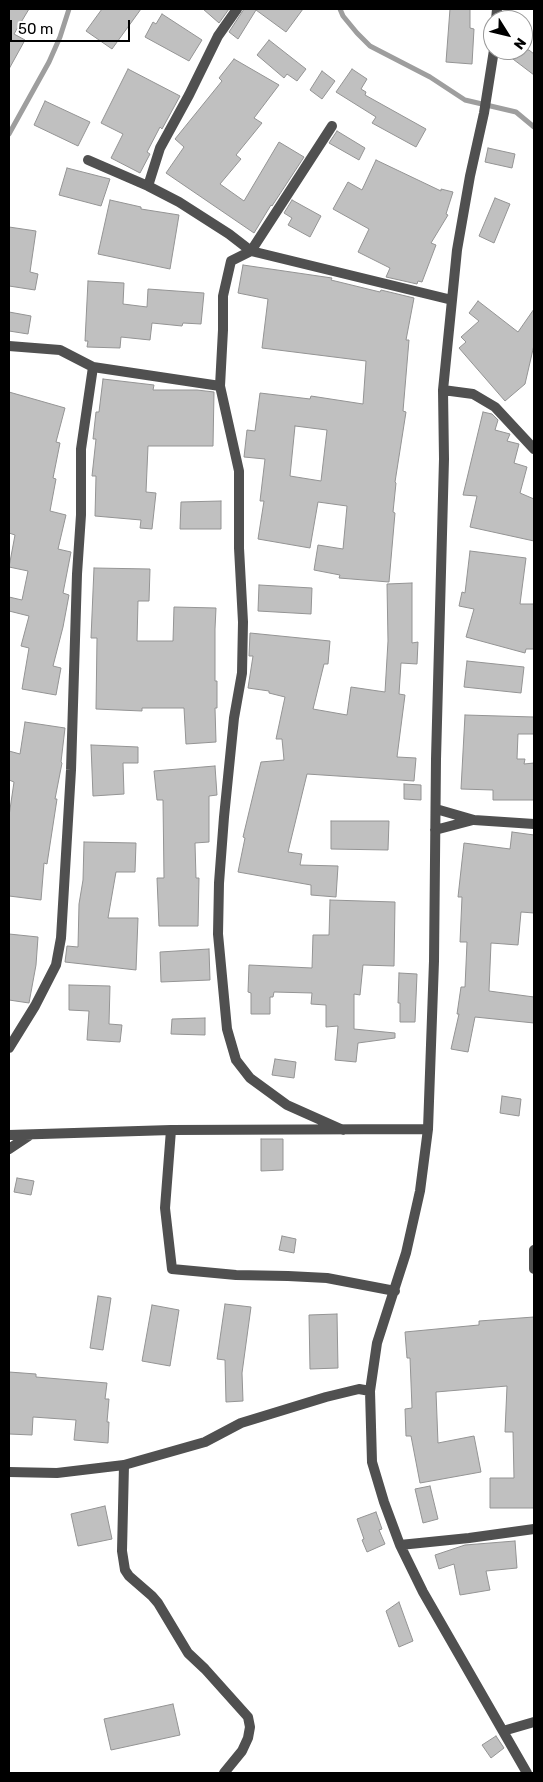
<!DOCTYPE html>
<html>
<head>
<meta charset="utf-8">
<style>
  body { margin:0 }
  #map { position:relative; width:543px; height:1782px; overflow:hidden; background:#fff; font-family:Rubik,sans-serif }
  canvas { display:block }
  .frame { position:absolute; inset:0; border:10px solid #000; pointer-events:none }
  .north { position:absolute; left:483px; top:10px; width:50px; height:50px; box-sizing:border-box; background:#fff; border:1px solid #999; border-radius:50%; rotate:126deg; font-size:14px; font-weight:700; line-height:20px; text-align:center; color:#000 }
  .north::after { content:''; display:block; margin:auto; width:18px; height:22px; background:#000; clip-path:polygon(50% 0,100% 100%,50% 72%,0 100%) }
  .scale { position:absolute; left:10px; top:20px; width:120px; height:22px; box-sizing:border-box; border:2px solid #000; border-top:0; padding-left:6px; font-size:15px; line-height:18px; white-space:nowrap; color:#000; -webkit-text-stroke:4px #fff; paint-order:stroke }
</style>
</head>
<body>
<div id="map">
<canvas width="543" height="1782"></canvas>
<div class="frame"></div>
<div class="north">N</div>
<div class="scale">50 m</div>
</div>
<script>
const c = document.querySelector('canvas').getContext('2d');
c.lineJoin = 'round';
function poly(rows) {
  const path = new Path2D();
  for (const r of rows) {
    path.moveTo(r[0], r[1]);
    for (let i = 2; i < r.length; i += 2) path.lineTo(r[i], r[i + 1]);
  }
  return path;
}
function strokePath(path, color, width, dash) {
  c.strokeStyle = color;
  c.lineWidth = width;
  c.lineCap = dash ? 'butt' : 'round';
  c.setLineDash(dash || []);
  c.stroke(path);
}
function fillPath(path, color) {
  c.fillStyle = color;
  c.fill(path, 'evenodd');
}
const stream = poly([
  [340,9,343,16,357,33,370,46,430,77,465,100,516,112,534,127],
  [9,134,49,62,60,37,69,9]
]);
const building = poly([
  [9,9,29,9,14,34,25,40,9,69,9,9],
  [102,9,141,9,112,49,86,31,102,9],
  [203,9,229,9,219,23,203,9],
  [244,9,303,9,286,32,256,10,238,39,229,32,244,9],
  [450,9,470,9,470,28,474,29,472,64,446,62,450,9],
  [162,14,202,40,189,61,145,37,153,22,156,24,162,14],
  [269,40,306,69,297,81,287,74,284,78,257,55,269,40],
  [501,50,529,50,534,54,534,75,501,50],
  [234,59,279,85,254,118,262,123,236,155,241,159,220,184,244,201,279,142,304,157,272,206,271,205,254,233,166,173,184,147,175,139,222,81,219,78,234,59],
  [128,69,180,96,162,129,160,127,147,152,150,154,140,173,111,158,123,134,101,123,128,69],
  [352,69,367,79,361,89,366,92,365,95,426,129,416,147,372,123,376,117,336,92,352,69],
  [322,71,335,81,322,99,310,90,322,71],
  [45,101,90,122,78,146,34,125,45,101],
  [337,131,365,148,359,160,329,143,337,131],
  [488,148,515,154,512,168,485,162,488,148],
  [376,160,441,191,441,189,453,192,446,214,448,215,431,243,436,245,422,282,418,281,417,284,386,277,390,268,358,252,369,229,333,209,348,182,362,190,376,160],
  [67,168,110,179,101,206,59,195,67,168],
  [495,198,510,204,494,243,479,236,495,198],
  [110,200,141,207,141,209,179,215,170,269,98,254,110,200],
  [292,200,321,216,310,237,288,225,292,218,284,213,292,200],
  [9,227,36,231,30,272,38,274,35,290,9,286,9,227],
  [243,265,332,278,331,280,380,292,381,290,414,298,406,340,409,340,403,411,406,412,395,482,396,483,393,512,395,513,389,582,339,578,340,575,314,570,318,545,343,549,347,506,318,502,310,548,258,539,264,501,260,501,265,459,244,457,247,430,255,431,260,393,310,399,311,396,363,404,366,361,262,348,268,299,238,293,243,265],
  [295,426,327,430,321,481,290,476,295,426],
  [88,281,124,283,123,304,147,307,148,289,204,293,201,324,183,323,182,326,152,323,150,340,121,337,120,348,87,347,88,341,85,341,88,281],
  [478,301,518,332,534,309,534,345,525,384,505,401,459,348,466,342,461,337,479,321,469,313,478,301],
  [9,312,31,316,28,334,9,331,9,312],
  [103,379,154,385,153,390,197,390,214,392,213,446,148,446,146,492,156,493,152,529,140,528,141,520,95,516,96,476,92,476,96,439,93,439,96,412,99,412,103,379],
  [9,392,65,408,56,442,60,443,53,478,56,479,50,511,66,515,58,549,71,552,63,593,69,595,63,627,53,666,61,668,56,695,22,689,29,648,21,646,29,616,9,611,9,597,22,600,28,571,9,567,15,535,9,533,9,392],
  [483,412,492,414,498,420,495,430,510,434,507,441,519,444,514,463,527,467,520,493,534,499,534,541,470,527,477,496,463,495,483,412],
  [221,501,221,529,180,529,181,502,221,501],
  [470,551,526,558,520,604,534,604,534,649,526,649,525,653,466,637,474,609,459,606,462,592,465,593,470,551],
  [94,568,150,569,149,601,138,601,137,641,173,641,174,607,216,608,215,629,215,681,217,681,217,708,215,708,216,742,186,744,184,708,142,708,142,711,96,709,97,638,91,638,94,568],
  [412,583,412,643,418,642,417,664,401,663,399,694,405,695,397,757,416,758,414,781,307,774,288,852,302,854,300,865,338,866,336,897,311,895,311,885,238,872,245,838,243,837,261,762,284,760,282,739,276,739,285,697,269,693,269,691,248,688,253,656,249,656,250,633,330,641,328,664,324,664,313,709,347,715,351,687,385,692,388,641,387,584,412,583],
  [259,585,312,588,311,614,258,611,259,585],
  [467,661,524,667,521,693,464,687,467,661],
  [465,715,534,717,534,734,518,734,517,759,525,759,524,764,534,763,534,800,493,800,493,790,461,789,465,715],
  [25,722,65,728,61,762,62,763,55,799,57,799,47,864,44,863,41,900,9,896,9,816,14,782,9,780,9,751,20,754,25,722],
  [91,745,138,747,138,763,123,763,124,794,93,796,91,745],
  [215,766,217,795,209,796,209,842,195,843,196,878,199,878,198,926,159,926,157,878,164,878,163,800,157,800,154,771,215,766],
  [404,784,421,785,421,800,404,799,404,784],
  [331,821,389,821,388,850,331,849,331,821],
  [512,832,534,835,534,913,521,912,518,945,491,943,489,991,534,997,534,1023,475,1017,468,1052,451,1049,459,1014,457,1014,461,987,465,987,467,942,460,942,462,897,458,897,464,843,510,849,512,832],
  [84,842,136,843,135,872,116,872,108,918,138,918,136,970,65,962,67,946,78,947,79,904,83,880,84,842],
  [330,900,395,902,394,966,363,965,360,995,354,994,354,1029,395,1033,395,1038,358,1043,356,1062,335,1060,338,1026,326,1027,326,1005,311,1004,312,993,274,992,273,997,270,997,270,1014,251,1014,251,993,248,992,249,965,312,968,313,935,329,935,330,900],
  [9,934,38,937,36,965,29,1003,9,1000,9,934],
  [209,949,210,980,161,982,160,952,209,949],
  [399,973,417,974,415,1022,400,1022,400,1003,398,1003,399,973],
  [69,985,110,986,109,1024,122,1025,120,1042,87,1040,89,1011,69,1010,69,985],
  [205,1018,205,1035,171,1034,172,1019,205,1018],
  [275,1059,296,1062,294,1078,272,1075,275,1059],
  [502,1096,521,1099,519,1116,500,1113,502,1096],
  [261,1139,283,1139,283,1170,261,1171,261,1139],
  [17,1178,34,1181,31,1195,14,1192,17,1178],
  [282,1236,296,1239,294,1253,279,1250,282,1236],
  [98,1296,111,1298,103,1350,90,1348,98,1296],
  [225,1304,251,1307,242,1373,243,1401,226,1402,225,1360,217,1359,225,1304],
  [152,1305,179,1310,170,1366,142,1361,152,1305],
  [337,1314,338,1368,310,1369,309,1315,337,1314],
  [534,1317,534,1508,490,1508,490,1478,514,1478,513,1432,505,1432,507,1386,436,1392,438,1443,474,1436,481,1472,420,1483,411,1436,406,1436,405,1409,412,1408,410,1358,407,1358,405,1332,479,1325,479,1321,534,1317],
  [9,1372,36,1374,36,1377,107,1383,105,1399,109,1399,107,1422,109,1422,108,1443,74,1440,76,1420,33,1417,32,1435,9,1434,9,1372],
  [430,1486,438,1519,423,1523,415,1489,430,1486],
  [105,1506,112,1539,78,1546,71,1514,105,1506],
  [376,1512,382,1529,379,1530,385,1544,367,1552,362,1540,364,1539,357,1519,376,1512],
  [515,1541,517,1568,486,1571,490,1590,460,1595,454,1564,439,1569,435,1555,465,1545,515,1541],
  [399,1602,413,1641,399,1647,386,1611,399,1602],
  [173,1704,180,1735,111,1750,104,1719,173,1704],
  [496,1736,504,1748,491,1758,482,1745,496,1736]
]);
const minor = poly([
  [496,20,497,9],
  [494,50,484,113,470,176,457,250,443,390,444,459,436,759,434,961,428,1129,420,1191,406,1253,377,1343,370,1391,372,1462,384,1502,400,1545,423,1592,527,1773],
  [332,126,251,251,231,261,223,296,223,330,220,386,239,471,239,548,243,622,242,673,234,718,224,817,219,883,218,934,227,1029,236,1060,250,1078,287,1105,343,1130],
  [88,160,148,186,179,202,229,234,251,251,452,300],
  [148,186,160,148,189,95,218,36,237,9],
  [9,346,60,350,93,367,220,386],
  [443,390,473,394,495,407,534,449],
  [436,809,474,820,534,824],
  [435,830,473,820],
  [9,1048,35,1006,56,965,61,938,71,770,77,574,81,515,81,449,93,367],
  [171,1130,165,1208,172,1269,236,1275,288,1276,327,1278,395,1291],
  [9,1135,171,1130,428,1129],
  [9,1149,30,1135],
  [534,1250,534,1269],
  [124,1465,122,1551,125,1570,129,1576,152,1596,158,1603,188,1653,205,1669,248,1717,250,1727,248,1738,242,1751,224,1773],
  [9,1472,57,1473,124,1465,205,1442,241,1423,326,1397,359,1389,370,1391],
  [400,1545,469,1538,534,1529],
  [503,1731,534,1722]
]);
strokePath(stream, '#9e9e9e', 5);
fillPath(building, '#c0c0c0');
strokePath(building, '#949494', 1);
strokePath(minor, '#505050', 10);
</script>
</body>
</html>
